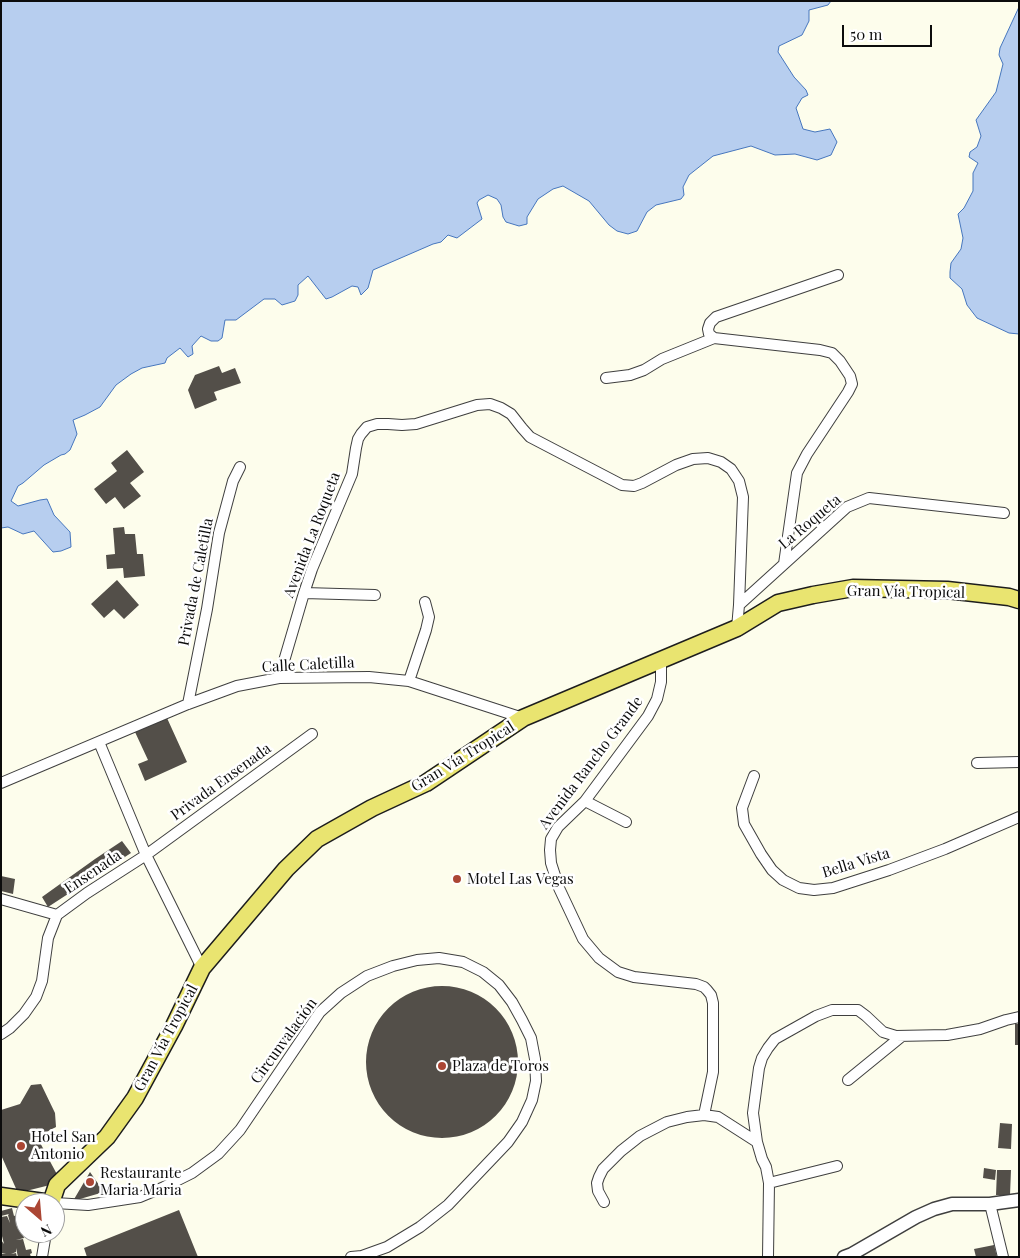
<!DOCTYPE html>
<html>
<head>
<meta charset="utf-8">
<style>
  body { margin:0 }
  #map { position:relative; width:1020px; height:1258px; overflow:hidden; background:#fdfdec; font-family:"Playfair Display",serif }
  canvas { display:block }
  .frame { position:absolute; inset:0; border:2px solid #0c0c0c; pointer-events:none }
  .north { position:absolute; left:15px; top:1193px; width:50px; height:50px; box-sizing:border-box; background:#fff; border:1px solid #9e9e9e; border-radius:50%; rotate:153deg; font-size:14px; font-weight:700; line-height:20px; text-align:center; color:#0c0c0c }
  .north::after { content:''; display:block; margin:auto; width:18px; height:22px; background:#ab4634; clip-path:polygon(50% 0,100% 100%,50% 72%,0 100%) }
  .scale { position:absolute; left:842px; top:25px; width:90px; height:22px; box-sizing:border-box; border:2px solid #0c0c0c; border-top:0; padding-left:6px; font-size:15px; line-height:18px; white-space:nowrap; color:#0c0c0c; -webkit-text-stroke:4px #fff; paint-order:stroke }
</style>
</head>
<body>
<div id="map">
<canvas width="1020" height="1258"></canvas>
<div class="frame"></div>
<div class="north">N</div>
<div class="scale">50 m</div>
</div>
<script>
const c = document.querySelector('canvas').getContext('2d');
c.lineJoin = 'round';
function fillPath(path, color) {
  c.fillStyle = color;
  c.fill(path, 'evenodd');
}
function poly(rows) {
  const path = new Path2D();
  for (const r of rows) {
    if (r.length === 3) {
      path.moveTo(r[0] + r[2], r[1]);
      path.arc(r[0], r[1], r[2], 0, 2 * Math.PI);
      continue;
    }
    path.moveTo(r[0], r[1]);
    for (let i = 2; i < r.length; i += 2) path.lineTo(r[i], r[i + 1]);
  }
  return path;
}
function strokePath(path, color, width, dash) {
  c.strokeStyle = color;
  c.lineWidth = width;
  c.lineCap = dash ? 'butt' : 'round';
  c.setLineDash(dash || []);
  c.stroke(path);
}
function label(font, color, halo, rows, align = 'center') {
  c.font = font + ' "Playfair Display",serif';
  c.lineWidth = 5;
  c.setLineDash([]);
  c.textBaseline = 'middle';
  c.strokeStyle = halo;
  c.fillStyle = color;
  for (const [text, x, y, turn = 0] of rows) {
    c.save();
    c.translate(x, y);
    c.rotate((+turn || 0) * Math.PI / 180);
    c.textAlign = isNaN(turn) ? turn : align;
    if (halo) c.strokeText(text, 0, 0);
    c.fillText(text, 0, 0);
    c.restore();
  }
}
const water = poly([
  [1,1,831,1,828,5,809,10,809,21,802,35,779,46,778,52,794,77,806,90,808,95,802,98,796,108,803,129,815,132,830,129,837,142,831,155,817,160,795,154,775,155,751,146,713,156,689,175,683,187,684,195,681,199,656,205,647,212,637,231,628,234,617,231,609,225,589,201,563,186,553,189,538,199,527,217,527,224,519,226,506,222,503,217,501,205,497,199,488,195,479,200,477,203,482,219,457,238,448,235,441,242,433,244,373,270,368,288,361,295,358,287,352,286,332,297,326,299,308,276,298,285,298,295,295,301,282,305,275,299,264,299,236,320,225,320,222,338,218,341,211,341,201,336,192,346,193,354,188,357,180,348,167,358,165,363,142,368,131,374,116,385,100,407,85,415,73,420,77,434,70,450,65,454,61,455,44,465,23,483,18,486,11,501,18,506,40,500,47,499,54,515,70,532,71,547,61,551,53,552,34,531,23,534,8,527,1,528,1,1],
  [1019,7,1019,334,1009,333,977,318,967,305,962,289,950,278,950,272,951,263,961,249,963,238,958,214,964,208,973,191,973,173,978,163,969,157,970,152,977,147,981,136,976,120,996,92,1003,64,999,55,1000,48,1019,7]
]);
const building = poly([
  [219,366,222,373,235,368,241,383,214,392,217,400,195,409,188,390,195,375],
  [127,450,144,472,130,483,141,496,124,509,115,497,106,504,94,489,117,471,111,463],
  [124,527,125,534,135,534,137,554,143,554,145,576,124,578,123,568,107,569,106,555,115,554,113,528],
  [117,580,139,605,124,619,114,609,104,618,91,604],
  [167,718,187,762,145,781,138,764,148,760,135,732],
  [122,841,131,853,48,907,42,897,95,859],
  [1,876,15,879,13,894,1,891],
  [442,1062,76],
  [1015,1024,1019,1024,1019,1045,1015,1045],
  [41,1084,55,1113,56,1127,37,1137,60,1180,50,1185,18,1193,1,1155,1,1110,20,1104,31,1085],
  [1000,1123,1012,1124,1011,1149,998,1148],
  [984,1168,996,1170,995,1180,983,1178],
  [997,1170,1011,1170,1010,1195,996,1195],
  [90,1172,104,1192,73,1201],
  [12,1208,14,1216,19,1214,24,1238,16,1240,23,1239,26,1250,31,1249,32,1253,30,1254,31,1257,18,1257,16,1248,16,1252,11,1254,16,1253,17,1257,1,1257,1,1254,6,1253,1,1253,1,1240,4,1244,1,1232,1,1217,7,1216,10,1223,8,1215,9,1214,1,1216,1,1211],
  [179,1210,198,1257,87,1257,84,1248],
  [994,1245,997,1257,976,1257,974,1249]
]);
const minor = poly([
  [606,378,630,375,644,370,662,359,714,338],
  [784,564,797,473,807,454,848,392,852,384,850,376,840,361,832,353,820,350,714,338,709,334,708,329,710,323,716,317,838,275],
  [304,593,375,595],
  [739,605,847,507,869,498,1004,513],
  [661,661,661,682,657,699,648,716,585,801,558,827,551,839,550,850,551,863,559,888,583,939,599,958,618,972,634,977,696,984,704,987,707,990,711,995,713,1003,713,1072,704,1115,718,1117,757,1142],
  [279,678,304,593,312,569,352,474,356,448,358,439,361,434,367,427,377,424,388,424,402,425,416,424,477,405,490,404,501,408,511,414,522,428,530,437,622,485,634,486,642,483,676,465,693,459,708,458,721,462,731,469,739,481,743,497,739,605,737,628],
  [409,681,426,630,429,617,425,602],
  [188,704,207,609,219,533,233,481,240,467],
  [99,742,146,855,202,968],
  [977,763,1019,762],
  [754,776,742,808,744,824,761,854,772,870,783,880,799,888,814,890,833,888,889,870,945,849,1019,817],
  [1,783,188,704,237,686,279,678,369,677,409,681,523,718],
  [585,801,626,822],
  [1,899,57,915],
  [1,1034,10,1028,24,1014,36,997,42,981,48,938,57,915,87,893,146,855,312,734],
  [848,1080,902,1036],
  [769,1183,837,1166],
  [604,1202,598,1191,597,1183,599,1177,603,1169,621,1151,640,1136,667,1122,687,1117,704,1115],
  [55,1203,88,1205,140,1197,164,1187,192,1173,218,1154,240,1130,320,1012,341,993,367,976,393,966,417,960,439,958,463,962,483,972,499,985,512,1002,522,1020,531,1038,535,1059,536,1081,532,1100,522,1122,508,1142,448,1205,420,1227,387,1247,362,1256,351,1257],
  [990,1204,1003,1257],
  [42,1257,46,1233],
  [768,1257,769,1183,766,1167,762,1159,757,1142,753,1113,759,1068,762,1058,768,1048,775,1039,816,1016,832,1010,858,1010,866,1016,883,1032,896,1036,947,1035,980,1029,1006,1020,1019,1017]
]);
const tertiary = poly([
  [844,1257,852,1254,916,1217,934,1209,952,1204,990,1204,1019,1200]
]);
const primary = poly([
  [1,1196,51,1203],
  [51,1203,57,1185,107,1137,135,1098,174,1026,202,968,286,869,317,839,372,808,426,783,523,718,737,628,778,603,813,595,853,588,947,590,1009,597,1019,600]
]);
const markers = [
  [457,879,5,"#ab4634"],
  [442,1066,5,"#ab4634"],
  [21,1146,5,"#ab4634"],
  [90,1182,5,"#ab4634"]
];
const streetNames = [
  ["La Roqueta",810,522,-40],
  ["Avenida La Roqueta",312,535,-69],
  ["Privada de Caletilla",196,582,-79],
  ["Gran Vía Tropical",906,592,1],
  ["Calle Caletilla",308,665,-3],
  ["Gran Vía Tropical",463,757,-32],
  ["Avenida Rancho Grande",591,763,-53],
  ["Privada Ensenada",221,782,-36],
  ["Bella Vista",856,863,-17],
  ["Ensenada",93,872,-34],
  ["Gran Vía Tropical",166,1038,-62],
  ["Circunvalación",284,1041,-54]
];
const poiNames = [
  ["Motel Las Vegas",467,879],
  ["Plaza de Toros",452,1066],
  ["Hotel San",31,1137],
  ["Antonio",31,1154],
  ["Restaurante",100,1173],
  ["Maria Maria",100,1190]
];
fillPath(water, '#b7ceef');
strokePath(water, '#4676bd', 1);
fillPath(building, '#534f49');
strokePath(minor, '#3f3f3f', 12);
strokePath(tertiary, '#3f3f3f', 15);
strokePath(primary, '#1d1d1d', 19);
strokePath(minor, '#fff', 10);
strokePath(tertiary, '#fff', 12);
strokePath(primary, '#e9e470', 16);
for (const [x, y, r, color] of markers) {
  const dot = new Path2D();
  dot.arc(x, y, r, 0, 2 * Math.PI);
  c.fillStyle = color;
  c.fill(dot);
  strokePath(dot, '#fff', 2);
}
label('15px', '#0c0c0c', '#fff', streetNames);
label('15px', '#0c0c0c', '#fff', poiNames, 'left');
</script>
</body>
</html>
